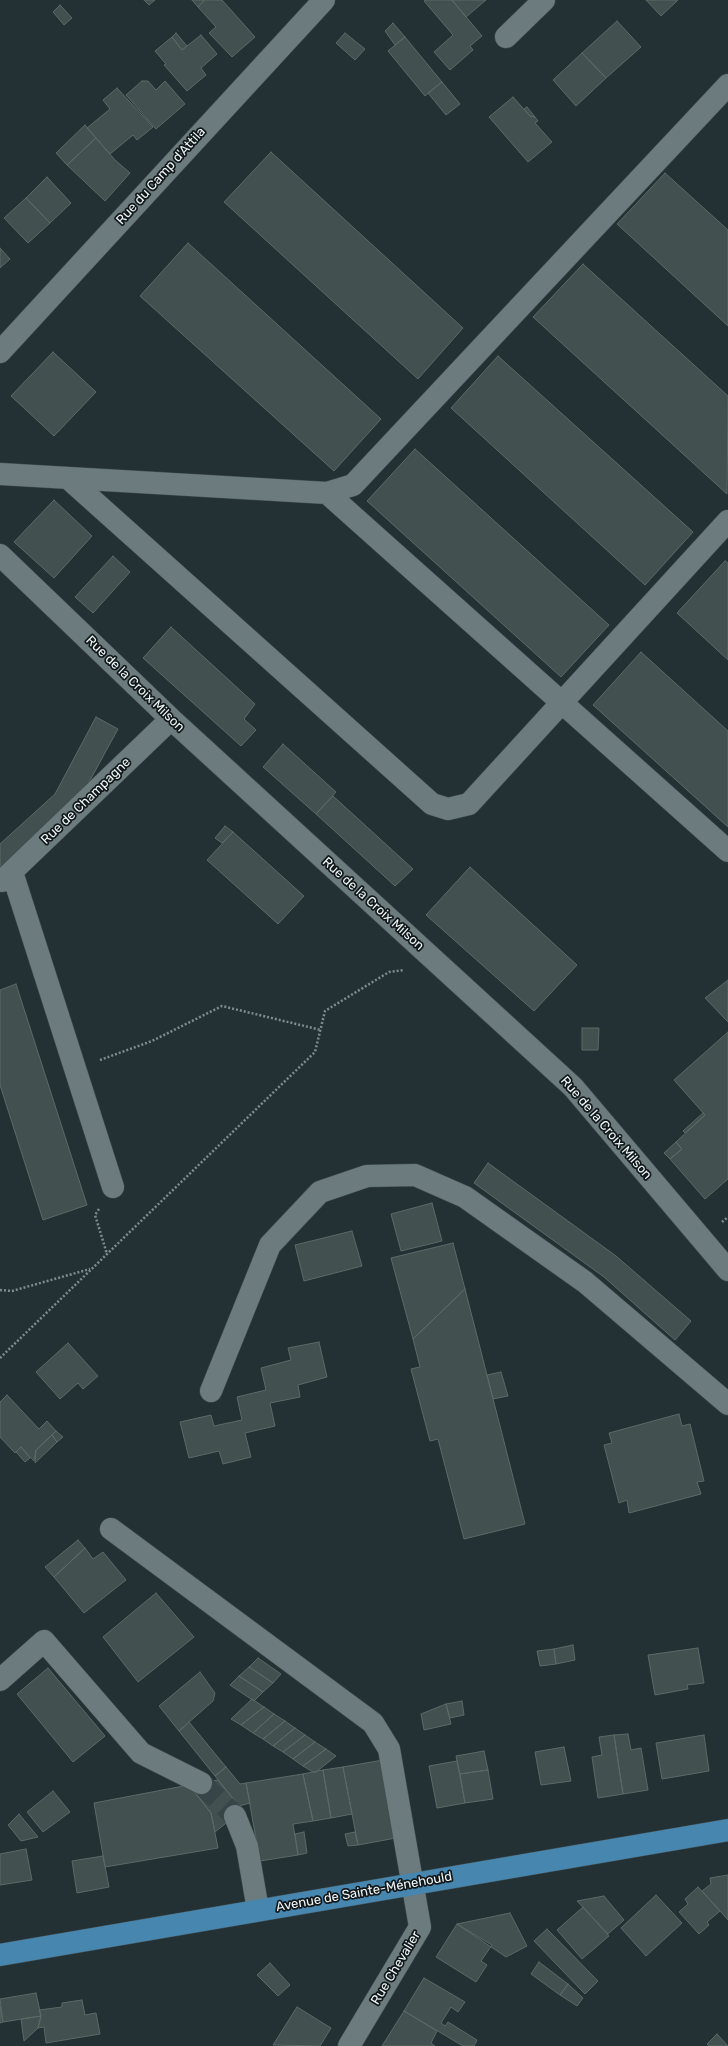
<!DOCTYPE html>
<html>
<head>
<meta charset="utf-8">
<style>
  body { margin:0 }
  canvas { display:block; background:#233135 }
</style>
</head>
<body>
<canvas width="728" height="2046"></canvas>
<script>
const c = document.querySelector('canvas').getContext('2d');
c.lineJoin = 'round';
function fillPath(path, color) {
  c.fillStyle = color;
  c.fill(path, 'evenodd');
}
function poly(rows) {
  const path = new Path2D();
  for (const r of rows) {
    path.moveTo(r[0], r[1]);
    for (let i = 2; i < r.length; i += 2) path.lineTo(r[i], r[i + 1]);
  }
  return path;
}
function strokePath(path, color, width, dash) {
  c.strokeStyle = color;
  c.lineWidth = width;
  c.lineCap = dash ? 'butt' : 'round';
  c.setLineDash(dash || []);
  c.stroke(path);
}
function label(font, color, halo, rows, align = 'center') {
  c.font = font + ' Rubik,sans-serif';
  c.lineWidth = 3.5;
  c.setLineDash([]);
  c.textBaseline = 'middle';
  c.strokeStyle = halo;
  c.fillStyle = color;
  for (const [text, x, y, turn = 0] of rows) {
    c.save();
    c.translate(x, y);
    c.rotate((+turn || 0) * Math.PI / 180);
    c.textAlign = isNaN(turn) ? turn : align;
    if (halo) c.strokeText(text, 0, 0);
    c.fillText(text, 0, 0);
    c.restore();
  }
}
const building = poly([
  [144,0,155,0,149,5,144,0],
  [192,0,203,0,204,1,198,7,192,0],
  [203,0,222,0,255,37,232,57,209,33,216,27,198,7,204,1,203,0],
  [426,0,452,0,482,36,470,46,473,50,450,70,434,52,453,35,424,1,426,0],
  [452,0,486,0,466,17,452,0],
  [646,0,678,0,661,16,646,0],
  [60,5,72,18,64,25,53,12,60,5],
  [617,21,641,47,606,78,582,53,617,21],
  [393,23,405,37,395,45,385,31,393,23],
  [176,33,187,46,182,50,172,37,176,33],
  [345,33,365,49,355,60,336,43,345,33],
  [201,35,217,54,201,68,206,75,187,91,164,65,166,64,155,51,172,37,182,50,201,35],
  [405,37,442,82,425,96,388,51,405,37],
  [582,53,606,78,576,106,553,80,582,53],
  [142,81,148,81,156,90,165,81,185,104,156,129,126,95,142,81],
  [442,82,460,104,446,115,428,93,442,82],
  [117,88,153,127,137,140,133,135,110,154,87,128,110,109,103,100,117,88],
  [513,97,530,116,535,117,538,121,535,123,552,142,528,162,489,117,513,97],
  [527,107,535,117,530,116,524,109,527,107],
  [85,125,96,138,67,165,56,153,85,125],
  [96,138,115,160,130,173,105,201,67,165,96,138],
  [271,152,463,328,418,379,224,202,271,152],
  [665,173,728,230,728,326,617,224,665,173],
  [47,177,71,203,50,223,26,198,47,177],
  [26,198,50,223,28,243,4,218,26,198],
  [188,243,381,419,334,471,140,296,188,243],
  [0,248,10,259,0,268,0,248],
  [583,264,728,396,727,494,533,317,583,264],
  [53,352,96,392,54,436,11,396,53,352],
  [498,356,693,532,645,585,451,408,498,356],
  [415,449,609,625,561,677,367,501,415,449],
  [54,500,92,536,54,578,14,542,54,500],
  [113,556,130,572,93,613,75,597,113,556],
  [725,561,728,563,728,660,677,613,725,561],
  [171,627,255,704,244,719,256,730,241,746,143,658,171,627],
  [641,652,728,731,728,827,593,705,641,652],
  [96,717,118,729,76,806,0,875,0,844,55,794,96,717],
  [283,744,336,792,316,814,263,767,283,744],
  [333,796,413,869,395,886,316,814,333,796],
  [225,826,233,832,222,843,215,838,225,826],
  [233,832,304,896,278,924,207,860,233,832],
  [470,867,577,965,534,1011,426,915,470,867],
  [728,980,728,1022,705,998,728,980],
  [16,984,87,1205,43,1220,0,1085,0,990,16,984],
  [582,1028,599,1028,598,1050,582,1050,582,1028],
  [728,1032,728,1179,705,1199,670,1159,682,1149,676,1142,705,1115,674,1080,728,1032],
  [703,1113,705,1115,685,1133,683,1131,703,1113],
  [676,1142,682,1149,670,1159,664,1153,676,1142],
  [488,1163,616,1256,691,1321,675,1340,604,1277,474,1183,488,1163],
  [432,1203,442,1241,401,1251,391,1214,432,1203],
  [352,1231,362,1266,304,1281,295,1245,352,1231],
  [453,1243,465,1289,413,1339,391,1258,453,1243],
  [465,1289,525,1524,464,1539,438,1439,430,1441,411,1369,420,1367,413,1339,465,1289],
  [319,1342,327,1377,298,1385,300,1397,270,1403,275,1426,245,1433,251,1457,223,1464,219,1451,189,1458,180,1422,211,1415,214,1426,242,1420,237,1397,266,1390,261,1368,291,1360,288,1348,319,1342],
  [68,1343,98,1376,83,1389,78,1383,60,1399,36,1372,68,1343],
  [501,1372,508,1396,493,1399,487,1375,501,1372],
  [7,1395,39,1429,47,1421,56,1431,36,1450,34,1461,21,1447,15,1453,0,1437,0,1402,7,1395],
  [679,1414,682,1426,690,1424,704,1481,697,1482,701,1494,629,1513,627,1500,619,1503,604,1445,612,1443,609,1433,679,1414],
  [56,1431,63,1437,57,1442,52,1435,56,1431],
  [52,1435,57,1442,35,1463,36,1450,52,1435],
  [21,1447,30,1458,25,1462,16,1452,21,1447],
  [78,1540,85,1548,54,1577,45,1567,78,1540],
  [85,1548,93,1559,103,1552,126,1580,84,1613,54,1577,85,1548],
  [156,1593,194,1637,138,1682,103,1637,156,1593],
  [573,1645,575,1660,556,1664,554,1649,573,1645],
  [698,1648,704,1683,687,1685,688,1689,655,1695,648,1655,698,1648],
  [554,1649,556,1664,540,1666,537,1651,554,1649],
  [258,1658,281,1674,273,1683,249,1667,258,1658],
  [249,1667,273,1683,263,1692,239,1676,249,1667],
  [48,1668,105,1736,73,1762,17,1694,48,1668],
  [200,1672,215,1693,213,1701,179,1731,159,1706,200,1672],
  [239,1676,263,1692,254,1701,230,1685,239,1676],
  [252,1699,264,1707,241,1725,231,1719,252,1699],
  [462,1701,464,1715,450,1718,446,1704,462,1701],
  [446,1704,451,1724,424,1730,421,1714,446,1704],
  [264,1707,274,1714,253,1733,241,1725,264,1707],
  [274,1714,285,1721,263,1739,253,1733,274,1714],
  [285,1721,295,1728,273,1746,263,1739,285,1721],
  [189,1722,226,1767,215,1776,179,1731,189,1722],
  [295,1728,305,1735,283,1752,273,1746,295,1728],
  [628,1734,631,1750,641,1748,648,1790,623,1794,614,1735,628,1734],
  [305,1735,315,1742,293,1759,283,1752,305,1735],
  [614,1735,623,1794,598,1798,592,1757,602,1755,599,1737,614,1735],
  [704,1735,709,1771,662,1779,656,1743,704,1735],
  [315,1742,326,1749,303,1766,293,1759,315,1742],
  [564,1747,571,1781,541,1785,535,1752,564,1747],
  [326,1749,336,1756,316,1772,313,1772,303,1766,326,1749],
  [484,1751,488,1770,460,1774,456,1756,484,1751],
  [383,1760,396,1838,358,1845,343,1767,383,1760],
  [457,1761,465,1803,437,1808,429,1766,457,1761],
  [226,1767,240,1784,246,1783,250,1803,239,1806,215,1776,226,1767],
  [343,1767,352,1814,331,1818,323,1770,343,1767],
  [323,1770,331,1818,313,1821,303,1774,323,1770],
  [488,1770,493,1799,465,1803,460,1774,488,1770],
  [303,1774,313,1821,293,1824,298,1855,260,1861,246,1783,303,1774],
  [218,1780,239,1806,241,1811,215,1832,211,1813,189,1785,218,1780],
  [189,1785,211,1813,218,1848,105,1867,94,1803,189,1785],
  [53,1791,70,1812,43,1832,27,1812,53,1791],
  [19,1814,38,1837,21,1841,8,1825,19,1814],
  [304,1832,307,1853,298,1855,295,1834,304,1832],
  [355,1832,358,1845,348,1846,345,1834,355,1832],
  [26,1849,32,1880,0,1885,0,1854,26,1849],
  [103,1856,109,1887,77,1893,72,1861,103,1856],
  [728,1875,728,1920,702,1891,711,1884,710,1878,728,1875],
  [698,1887,720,1911,707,1922,709,1925,699,1934,679,1912,688,1904,685,1899,698,1887],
  [656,1895,682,1923,646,1956,621,1928,656,1895],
  [604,1896,624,1920,608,1934,577,1901,604,1896],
  [583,1907,609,1936,582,1959,557,1930,583,1907],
  [510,1913,527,1946,506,1957,457,1924,510,1913],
  [457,1924,492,1945,481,1961,487,1965,476,1982,436,1957,457,1924],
  [547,1929,598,1981,585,1994,534,1941,547,1929],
  [539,1962,568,1984,560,1995,531,1974,539,1962],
  [270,1963,290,1985,278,1996,257,1975,270,1963],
  [424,1978,465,2002,458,2012,451,2007,441,2023,445,2026,448,2022,477,2040,474,2046,463,2046,404,2011,424,1978],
  [568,1984,583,1998,577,2006,560,1995,568,1984],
  [36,1993,41,2016,3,2022,0,1999,36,1993],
  [82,2000,85,2015,96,2013,100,2034,46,2043,44,2027,38,2028,41,2016,39,2010,62,2007,62,2003,82,2000],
  [0,2006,3,2022,0,2023,0,2006],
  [297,2007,331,2028,320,2046,273,2045,297,2007],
  [404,2011,437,2031,431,2043,435,2046,382,2046,404,2011],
  [41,2016,38,2028,24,2041,21,2019,41,2016],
  [717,2034,728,2046,709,2046,707,2044,717,2034]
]);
const minorTunnel = poly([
  [201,1783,235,1816]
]);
const path = poly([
  [100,1060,152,1041,222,1006,321,1030],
  [99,1209,95,1215,107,1254],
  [722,1222,728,1217],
  [0,1290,12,1291,90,1269],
  [0,1358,315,1052,325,1011,389,972,404,970]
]);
const minor = poly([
  [506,37,544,0],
  [0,352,324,0],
  [0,474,327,493,353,485,728,85],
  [69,479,432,804,448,809,469,804,728,521],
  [327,493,728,851],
  [0,555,171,719,573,1087,728,1270],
  [12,872,113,1187],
  [2,881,171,719],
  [211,1391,270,1245,320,1192,367,1176,415,1175,465,1197,585,1282,728,1404],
  [111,1529,373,1723,389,1749,420,1927,349,2046],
  [0,1680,44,1641,141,1753,201,1783],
  [235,1816,247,1846,258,1910]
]);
const major = poly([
  [0,1955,728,1830]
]);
const streetNames = [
  ["Rue du Camp d'Attila",161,176,-48],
  ["Rue de la Croix Milson",135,684,44],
  ["Rue de Champagne",86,801,-44],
  ["Rue de la Croix Milson",373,904,42],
  ["Rue de la Croix Milson",606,1128,49],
  ["Avenue de Sainte-Ménehould",364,1892,-10],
  ["Rue Chevalier",396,1968,-59]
];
fillPath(building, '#42514f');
strokePath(building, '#5a6a67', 1);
strokePath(minorTunnel, '#374549', 22, [22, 11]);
strokePath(minor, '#424e51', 23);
strokePath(major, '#424e51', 23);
strokePath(path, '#808b8e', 2.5, [2, 2]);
strokePath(minor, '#6b7b7e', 22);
strokePath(major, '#4686af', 22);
label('13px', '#eef7f9', '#12181a', streetNames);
</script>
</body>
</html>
